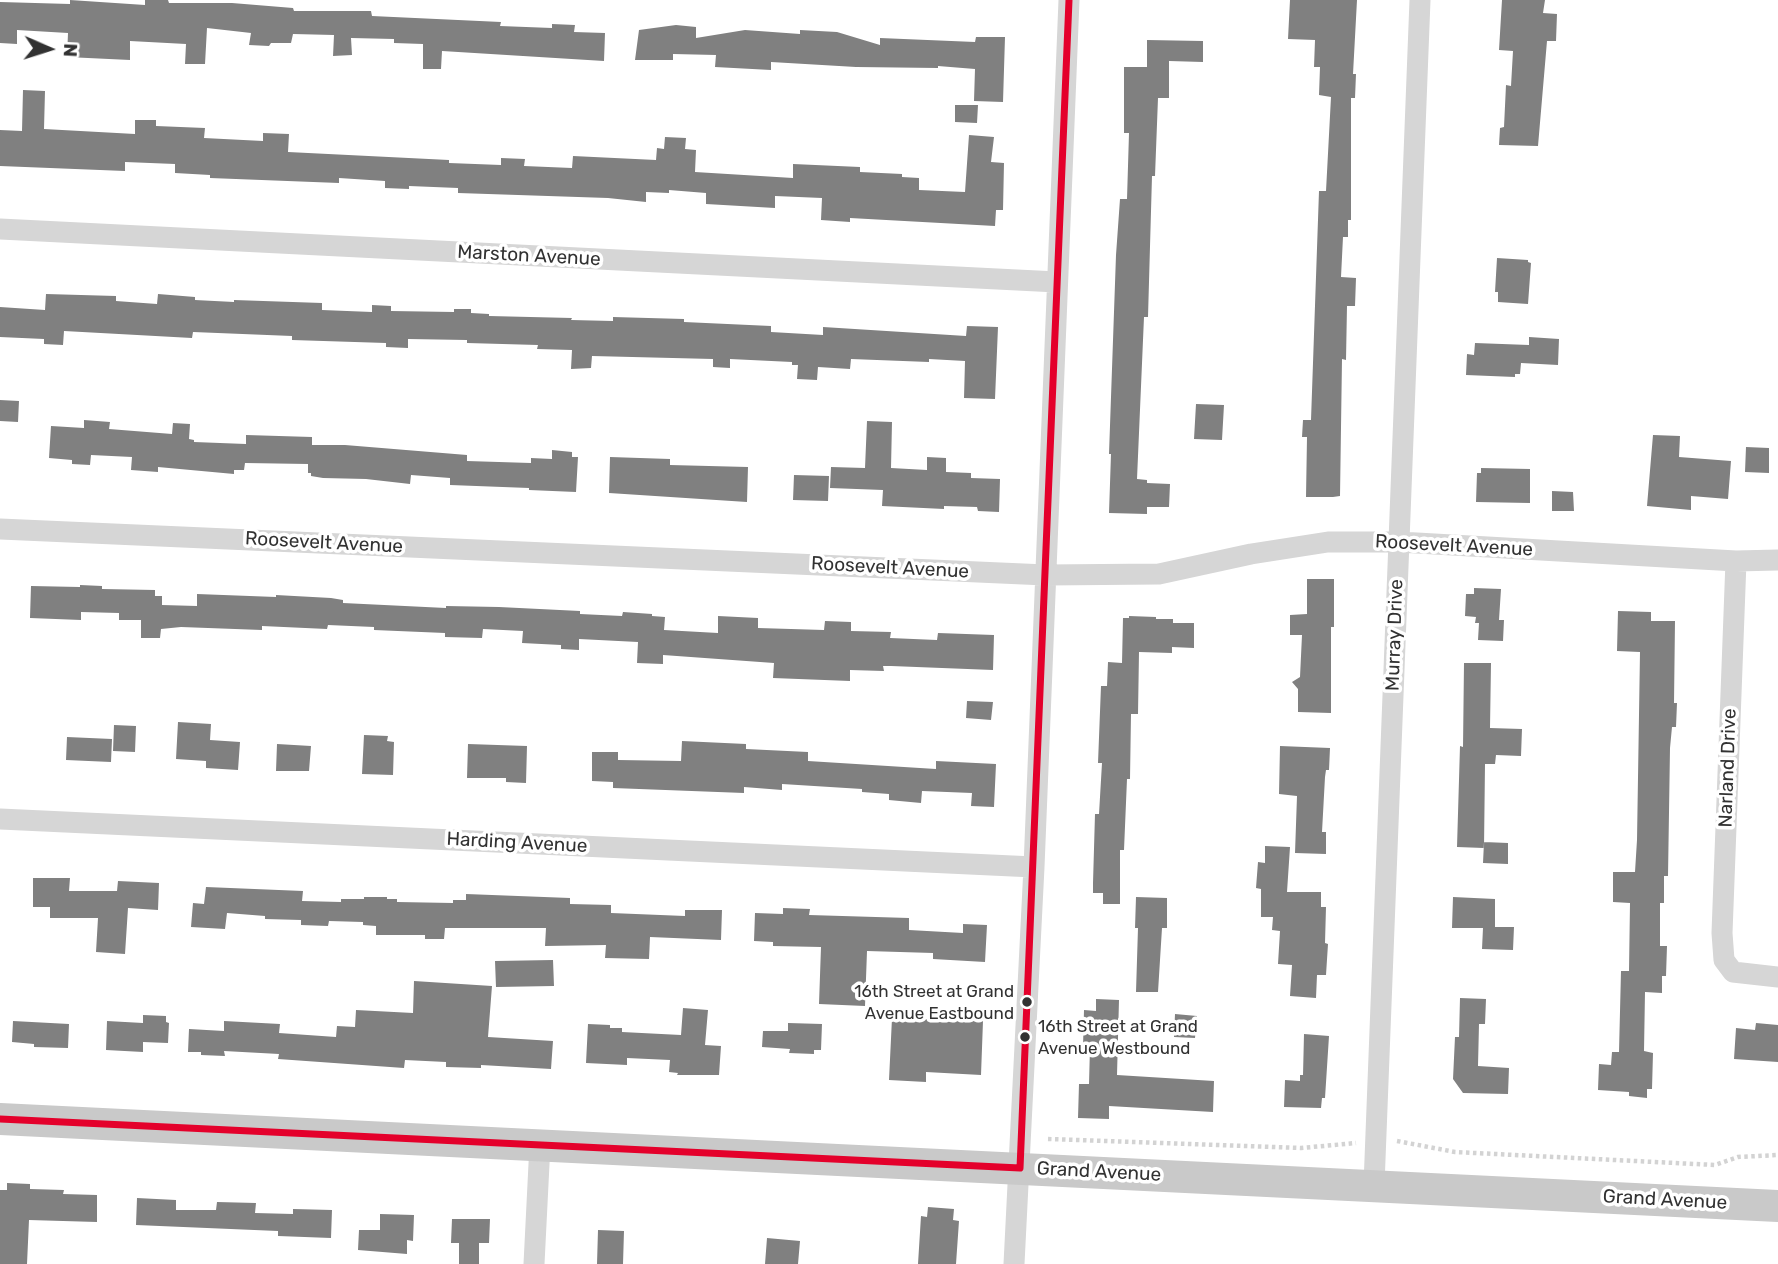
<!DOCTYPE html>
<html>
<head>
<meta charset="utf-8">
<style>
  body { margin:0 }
  #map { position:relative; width:1778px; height:1264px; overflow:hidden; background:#fff; font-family:Rubik,sans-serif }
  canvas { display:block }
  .north { position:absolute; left:14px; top:14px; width:70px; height:70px; -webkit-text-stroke:5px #fff; paint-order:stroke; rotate:93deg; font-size:19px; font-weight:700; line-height:28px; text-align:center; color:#323232 }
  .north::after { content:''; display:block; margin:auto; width:24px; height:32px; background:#323232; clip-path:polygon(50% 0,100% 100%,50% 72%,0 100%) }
</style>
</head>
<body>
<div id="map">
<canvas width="1778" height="1264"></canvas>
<div class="north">N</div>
</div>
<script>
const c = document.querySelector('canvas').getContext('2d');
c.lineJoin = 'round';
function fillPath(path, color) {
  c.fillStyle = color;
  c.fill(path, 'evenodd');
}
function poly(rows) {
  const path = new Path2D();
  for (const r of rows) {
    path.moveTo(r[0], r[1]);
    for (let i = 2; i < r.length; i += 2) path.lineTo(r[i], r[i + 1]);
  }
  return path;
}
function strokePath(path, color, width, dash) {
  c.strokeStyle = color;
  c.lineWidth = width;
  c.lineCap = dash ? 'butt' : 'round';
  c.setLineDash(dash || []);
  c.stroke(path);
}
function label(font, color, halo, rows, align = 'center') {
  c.font = font + ' Rubik,sans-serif';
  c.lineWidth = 7;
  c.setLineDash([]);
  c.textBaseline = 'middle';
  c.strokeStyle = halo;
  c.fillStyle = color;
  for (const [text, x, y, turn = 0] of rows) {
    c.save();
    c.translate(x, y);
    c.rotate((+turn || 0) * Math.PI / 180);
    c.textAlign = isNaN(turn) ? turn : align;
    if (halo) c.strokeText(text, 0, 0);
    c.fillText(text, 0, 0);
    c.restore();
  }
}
const building = poly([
  [70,0,145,5,145,0,168,0,169,3,232,3,293,8,294,11,371,11,372,16,501,22,500,26,552,28,552,24,575,25,574,32,605,33,604,61,442,51,441,69,423,69,423,44,394,43,394,39,351,38,352,55,333,56,334,35,293,34,291,43,271,43,269,46,249,45,251,33,207,28,205,64,185,64,186,44,130,41,130,60,67,57,68,33,17,30,17,44,0,43,0,2,70,4],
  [1290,0,1357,0,1353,74,1356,74,1355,98,1351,98,1351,220,1348,220,1348,237,1343,237,1341,277,1356,278,1355,306,1347,306,1346,360,1342,359,1340,496,1333,497,1306,497,1307,437,1302,437,1303,420,1311,420,1319,191,1326,191,1331,97,1319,95,1320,67,1314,67,1315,40,1288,39],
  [1502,0,1545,0,1543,13,1557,14,1556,41,1547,41,1538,146,1499,145,1500,128,1504,127,1506,85,1511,86,1513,51,1499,50],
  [676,25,696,27,696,38,745,30,800,34,800,30,837,32,880,45,880,38,975,42,976,37,1005,37,1003,102,974,101,975,69,938,66,938,68,856,67,771,62,771,70,715,67,716,55,673,54,673,60,635,60,639,30],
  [1147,40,1203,41,1203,62,1169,61,1169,98,1158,98,1155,176,1152,176,1148,317,1144,317,1137,479,1147,480,1147,483,1170,484,1169,507,1147,507,1147,514,1109,513,1111,454,1109,454,1116,255,1120,199,1127,199,1129,133,1124,133,1124,67,1147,67],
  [23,90,45,91,44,129,135,134,135,120,156,120,156,126,205,128,204,138,263,141,263,133,289,134,288,152,449,160,449,163,501,165,501,158,525,159,524,166,572,168,573,156,656,160,657,148,664,149,665,137,686,138,685,149,696,150,695,172,793,178,793,164,860,167,860,172,902,174,902,177,919,178,919,190,965,192,969,135,994,137,991,162,1004,163,1003,210,996,210,995,226,850,218,850,222,821,220,822,198,775,196,775,208,706,204,706,193,669,190,669,193,646,192,646,202,608,198,458,193,458,188,409,186,409,189,385,188,385,181,339,178,339,183,210,178,210,175,175,173,175,164,125,162,125,171,0,166,0,130,22,131],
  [955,105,978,105,977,123,955,122],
  [1497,258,1528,260,1528,262,1531,263,1528,304,1498,302,1498,292,1495,292],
  [46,294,116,296,116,301,157,304,158,294,195,297,195,300,234,302,234,300,322,303,322,310,372,312,372,305,391,306,391,311,454,312,454,309,471,309,471,313,489,314,489,316,572,318,571,320,613,321,613,317,684,319,684,322,771,326,771,332,823,335,823,327,966,336,967,326,998,327,995,399,964,398,965,361,929,359,929,362,851,359,850,369,818,367,817,380,797,379,798,365,792,365,792,362,730,359,730,368,713,367,713,359,592,356,591,368,571,369,572,350,537,349,538,345,467,343,467,340,408,339,408,348,386,347,386,343,292,340,292,336,193,332,192,338,64,331,63,345,44,344,44,339,0,337,0,307,45,310],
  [1529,337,1559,339,1558,365,1521,363,1520,374,1515,374,1515,377,1466,375,1467,354,1474,355,1475,343,1529,345],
  [0,400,19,401,18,422,0,421],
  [1196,404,1224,405,1222,440,1194,439],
  [84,420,110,422,109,429,172,434,173,423,190,424,189,439,194,440,194,442,246,444,246,435,312,437,312,445,345,445,467,455,467,461,531,463,531,458,552,459,552,450,572,452,572,457,578,457,576,492,529,490,529,488,450,485,450,478,411,475,410,484,366,479,323,478,311,476,311,473,308,473,308,464,245,463,244,470,234,470,234,474,158,467,158,472,131,470,132,457,91,455,90,465,72,464,72,460,49,458,51,426,84,428],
  [867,421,892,422,891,468,927,470,927,457,946,458,946,472,971,473,971,478,1000,479,999,512,978,511,977,507,944,506,944,509,882,506,883,490,830,488,831,467,865,468],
  [1653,435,1680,436,1679,457,1731,461,1728,499,1691,496,1691,510,1647,506],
  [1746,447,1769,448,1769,473,1745,472],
  [610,457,670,459,670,465,748,467,747,502,609,493],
  [1481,468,1530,469,1530,503,1476,502,1477,473,1481,473],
  [794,475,829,476,828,501,793,500],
  [1552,491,1573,492,1574,511,1552,511],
  [1307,579,1334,579,1334,627,1331,627,1331,713,1298,712,1298,689,1292,682,1300,677,1302,635,1290,635,1290,615,1307,614],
  [80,585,102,586,102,589,155,590,155,596,162,596,162,605,197,606,197,594,276,597,276,595,331,598,343,600,343,603,446,608,446,606,499,607,580,611,580,614,622,616,623,612,652,614,652,616,665,617,664,630,718,633,718,616,758,618,758,628,824,630,825,621,851,622,851,631,891,632,890,638,937,640,938,633,994,635,993,670,891,666,883,666,884,671,850,670,850,681,773,678,774,663,663,655,663,664,637,663,638,642,579,639,579,650,561,649,561,645,522,643,523,631,483,629,482,638,445,637,445,633,374,630,374,627,328,625,327,629,262,626,262,630,181,627,161,629,160,638,141,638,141,620,119,620,119,613,81,612,81,620,30,618,31,586,80,587],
  [1474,588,1501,589,1499,620,1504,620,1503,641,1478,640,1479,623,1475,623,1476,617,1465,616,1466,594,1474,594],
  [1618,611,1651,612,1651,621,1675,621,1674,703,1677,703,1676,727,1672,727,1670,748,1668,876,1664,876,1664,903,1660,903,1660,946,1667,946,1666,976,1662,976,1662,993,1645,992,1644,1051,1653,1053,1652,1089,1647,1089,1647,1098,1629,1096,1629,1092,1598,1090,1599,1064,1611,1065,1612,1052,1619,1052,1621,971,1629,971,1630,903,1613,902,1613,872,1635,872,1637,840,1640,652,1617,651],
  [1129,616,1156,617,1156,619,1173,619,1173,623,1194,623,1194,648,1172,647,1172,653,1139,652,1138,714,1131,714,1130,779,1127,779,1124,850,1120,850,1120,904,1103,904,1103,893,1093,893,1093,883,1095,814,1099,814,1102,763,1098,763,1101,686,1107,686,1108,662,1122,663,1123,618,1129,618],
  [1464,663,1491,663,1490,728,1522,729,1521,756,1496,755,1495,764,1485,764,1484,848,1457,847,1460,746,1463,747],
  [967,701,993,702,991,720,966,718],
  [178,722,211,724,210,740,240,742,238,770,206,768,206,761,176,759],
  [114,725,136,726,135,752,113,751],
  [364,735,388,736,387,741,394,742,393,775,362,774],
  [67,737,112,739,111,762,66,760],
  [682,741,746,744,746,749,808,752,808,761,936,769,936,761,996,764,994,807,971,806,972,793,922,791,921,803,889,800,889,794,862,792,862,789,782,784,782,790,744,787,744,793,613,788,613,782,592,781,592,752,618,752,618,760,681,761],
  [277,744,311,746,309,771,276,771],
  [468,744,527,746,526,783,506,782,506,778,467,778],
  [1280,746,1330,748,1329,770,1326,770,1325,777,1322,832,1326,832,1326,854,1295,853,1297,796,1279,794],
  [1484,842,1508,843,1508,864,1483,863],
  [1265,846,1290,847,1287,892,1321,892,1321,907,1326,907,1325,943,1328,944,1326,975,1317,975,1316,998,1290,996,1292,965,1278,964,1280,931,1272,930,1273,917,1261,917,1261,889,1256,888,1258,862,1265,863],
  [33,878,70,878,69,891,117,891,118,881,159,883,158,910,128,908,125,954,96,952,98,918,50,918,50,907,33,907],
  [206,887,303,891,302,901,341,902,341,899,364,899,364,897,387,897,387,899,397,899,397,902,453,903,453,900,466,900,466,894,570,898,570,904,611,905,611,913,685,916,685,910,722,910,721,940,650,937,649,959,605,958,606,945,545,946,546,928,445,928,444,939,425,939,425,935,376,935,376,926,363,925,363,922,329,921,328,926,301,925,301,920,265,919,265,916,227,913,225,929,191,927,193,903,204,904],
  [1136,897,1167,898,1167,928,1162,928,1158,992,1136,992,1138,928,1135,928],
  [1453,897,1495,899,1495,927,1514,927,1513,950,1482,949,1483,928,1452,928],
  [783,908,810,909,809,915,909,918,909,930,963,933,963,924,987,925,985,962,933,959,933,953,867,951,865,1006,819,1004,821,947,773,946,773,942,754,941,755,913,783,914],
  [553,960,554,986,496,987,495,961],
  [414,981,492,986,488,1037,553,1041,551,1069,481,1065,481,1068,446,1067,446,1062,405,1060,404,1068,278,1059,279,1054,224,1051,225,1056,201,1055,201,1052,188,1052,189,1029,224,1031,224,1021,280,1024,279,1033,336,1037,337,1026,355,1027,356,1010,413,1013],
  [1460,998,1486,999,1485,1024,1479,1024,1478,1066,1509,1068,1508,1094,1463,1093,1453,1079,1455,1037,1459,1037],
  [1096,999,1119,1000,1117,1075,1214,1081,1213,1112,1109,1106,1109,1119,1078,1118,1079,1084,1089,1084,1090,1047,1083,1047,1084,1010,1096,1011],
  [683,1008,708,1010,705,1045,721,1046,719,1075,677,1075,678,1073,669,1072,670,1060,627,1058,627,1065,586,1063,588,1024,610,1025,610,1028,622,1028,622,1032,681,1035],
  [1175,1014,1197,1016,1195,1038,1174,1037],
  [143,1015,166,1016,166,1022,169,1023,168,1043,143,1042,143,1052,106,1050,107,1021,143,1023],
  [892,1018,983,1021,981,1075,926,1072,926,1082,889,1080],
  [13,1021,69,1024,68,1048,34,1047,34,1044,12,1042],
  [788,1023,822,1024,821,1050,814,1050,814,1054,789,1053,790,1049,762,1047,763,1031,788,1031],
  [1756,1023,1778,1025,1778,1062,1734,1059,1736,1028,1755,1030],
  [1304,1034,1329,1036,1325,1098,1322,1098,1321,1108,1284,1107,1285,1080,1300,1081,1300,1075,1303,1075],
  [7,1183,30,1184,30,1189,64,1190,63,1194,97,1195,97,1222,29,1220,27,1264,0,1264,0,1190,7,1190],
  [137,1198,176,1200,176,1210,216,1210,217,1202,256,1203,255,1213,293,1214,293,1209,332,1210,331,1238,278,1236,278,1231,136,1225],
  [928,1207,954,1209,953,1220,959,1221,956,1264,918,1264,921,1216,927,1217],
  [380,1214,414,1215,413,1241,407,1240,407,1254,358,1250,359,1230,380,1230],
  [452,1219,490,1219,489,1243,479,1243,479,1264,459,1264,459,1243,451,1243],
  [598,1230,624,1231,623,1264,597,1264],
  [767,1238,800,1241,798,1264,765,1264]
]);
const path = poly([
  [1048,1139,1301,1148,1356,1143],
  [1397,1141,1455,1152,1715,1165,1738,1157,1778,1155]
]);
const minor = poly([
  [0,229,1057,282],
  [0,529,1046,575,1159,574,1251,554,1328,542,1399,542,1736,561,1778,560],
  [1736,561,1722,933,1724,960,1733,972,1778,977],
  [0,819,1034,867],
  [1374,1185,1420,0],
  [534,1264,540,1144],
  [1014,1264,1034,867,1069,0]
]);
const primary = poly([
  [0,1119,1778,1206]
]);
const bus1 = poly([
  [0,1119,1020,1168],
  [1020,1168,1069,0]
]);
const markers = [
  [1027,1002,6,"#323232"],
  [1025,1037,6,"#323232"]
];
const busNames = [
  ["16th Street at Grand",1014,992],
  ["Avenue Eastbound",1014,1014],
  ["16th Street at Grand",1038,1027,"left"],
  ["Avenue Westbound",1038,1049,"left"]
];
const streetNames = [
  ["Marston Avenue",529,256,3],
  ["Roosevelt Avenue",324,543,3],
  ["Roosevelt Avenue",1454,546,3],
  ["Roosevelt Avenue",890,568,3],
  ["Murray Drive",1395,635,-88],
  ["Narland Drive",1728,768,-88],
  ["Harding Avenue",517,843,3],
  ["Grand Avenue",1099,1172,3],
  ["Grand Avenue",1665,1200,3]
];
fillPath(building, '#808080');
strokePath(path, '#d3d3d3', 4.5, [3.5, 3.5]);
strokePath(minor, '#d6d6d6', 21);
strokePath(primary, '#c9c9c9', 32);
strokePath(bus1, '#e4002b', 7);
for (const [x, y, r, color] of markers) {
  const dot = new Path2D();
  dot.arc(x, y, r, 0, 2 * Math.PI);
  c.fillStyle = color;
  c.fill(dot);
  strokePath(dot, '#fff', 2.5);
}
label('17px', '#323232', '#fff', busNames, 'right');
label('19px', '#323232', '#fff', streetNames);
</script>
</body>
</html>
